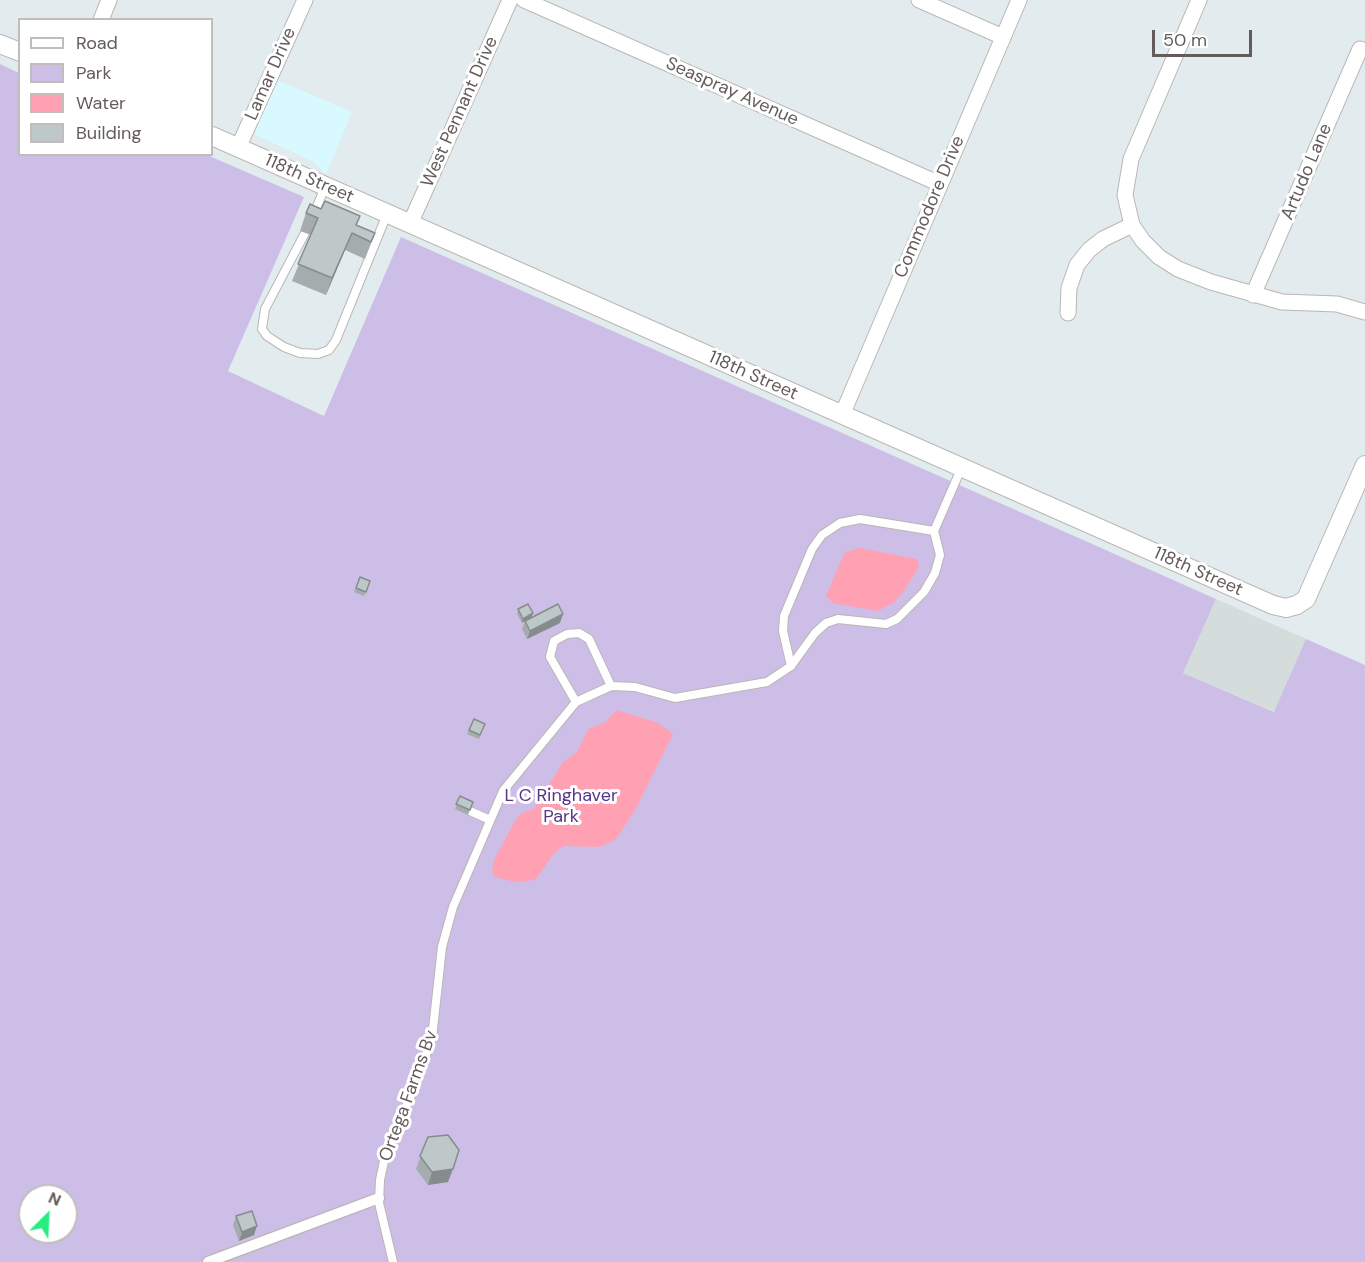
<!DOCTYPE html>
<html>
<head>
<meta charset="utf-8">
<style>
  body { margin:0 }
  #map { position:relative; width:1365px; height:1262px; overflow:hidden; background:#e2ecee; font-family:"DM Sans",sans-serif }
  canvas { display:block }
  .legend { position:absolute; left:18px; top:18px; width:195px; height:138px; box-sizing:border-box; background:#fff; border:2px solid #c1bdbd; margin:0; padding:8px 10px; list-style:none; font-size:18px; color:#645b5b }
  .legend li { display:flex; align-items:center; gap:12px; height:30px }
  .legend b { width:30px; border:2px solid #c1bdbd }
  .north { position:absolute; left:18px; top:1184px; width:60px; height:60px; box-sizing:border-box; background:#fff; border:2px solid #c1bdbd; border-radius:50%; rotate:24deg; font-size:16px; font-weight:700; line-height:24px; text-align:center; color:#645b5b }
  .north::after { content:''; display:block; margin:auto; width:21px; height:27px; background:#28ee82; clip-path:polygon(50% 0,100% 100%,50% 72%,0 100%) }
  .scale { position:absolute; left:1152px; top:30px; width:100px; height:27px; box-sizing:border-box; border:3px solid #645b5b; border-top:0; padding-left:8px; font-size:18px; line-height:21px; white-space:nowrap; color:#645b5b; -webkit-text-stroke:4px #fff; paint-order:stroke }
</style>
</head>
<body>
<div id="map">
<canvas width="1365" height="1262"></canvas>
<ul class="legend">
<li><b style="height:8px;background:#fff"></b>Road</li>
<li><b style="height:16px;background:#cdbee7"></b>Park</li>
<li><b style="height:16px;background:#ffa1b3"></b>Water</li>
<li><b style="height:16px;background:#bfc8c9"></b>Building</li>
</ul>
<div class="north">N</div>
<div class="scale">50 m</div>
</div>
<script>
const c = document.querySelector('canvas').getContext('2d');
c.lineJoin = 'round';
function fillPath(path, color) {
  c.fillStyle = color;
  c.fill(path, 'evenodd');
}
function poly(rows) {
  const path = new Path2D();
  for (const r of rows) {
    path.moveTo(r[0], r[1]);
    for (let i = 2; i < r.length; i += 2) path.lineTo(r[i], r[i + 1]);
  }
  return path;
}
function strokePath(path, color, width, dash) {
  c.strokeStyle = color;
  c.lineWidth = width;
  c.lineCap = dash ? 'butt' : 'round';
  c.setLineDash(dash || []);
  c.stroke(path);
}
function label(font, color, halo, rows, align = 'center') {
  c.font = font + ' "DM Sans",sans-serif';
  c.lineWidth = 6;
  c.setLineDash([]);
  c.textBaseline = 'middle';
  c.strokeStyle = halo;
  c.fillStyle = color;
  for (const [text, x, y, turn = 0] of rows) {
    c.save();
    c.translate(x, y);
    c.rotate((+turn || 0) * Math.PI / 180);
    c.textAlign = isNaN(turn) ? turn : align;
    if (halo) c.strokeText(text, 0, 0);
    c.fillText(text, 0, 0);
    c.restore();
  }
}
const commercial = poly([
  [277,80,352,112,326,174,314,162,254,134]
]);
const industrial = poly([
  [1216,599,1306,639,1275,712,1183,673]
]);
const green = poly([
  [0,64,19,73,20,154,207,155,304,197,228,371,324,416,401,237,1216,599,1183,673,1274,712,1306,639,1365,665,1365,1262,0,1262],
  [30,1196,66,1196,66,1232,30,1232]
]);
const water = poly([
  [860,548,917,559,919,567,904,591,894,602,878,611,833,603,826,596,845,552],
  [617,710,658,723,673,734,635,810,618,836,613,841,599,847,564,846,555,852,535,880,515,882,495,877,492,872,494,860,516,819,522,813,534,809,563,762,577,752,588,729,604,723]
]);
const service = poly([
  [313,216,325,187],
  [305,233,265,309,262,329,267,336,284,347,300,353,318,354,329,350,336,340,387,214],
  [791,666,783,631,784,616,812,549,822,535,840,523,860,519,934,531],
  [576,702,550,657,554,641,567,634,579,633,589,639,611,686],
  [470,811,490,820],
  [393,1262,379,1203,380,1180,386,1152,412,1093,432,1038,442,947,453,907,503,791,576,702,611,686,635,687,675,698,767,682,791,666,815,633,826,623,838,619,886,624,897,619,924,592,935,573,940,555,934,531,961,469]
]);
const pedestrian = poly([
  [208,1262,379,1198]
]);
const minor = poly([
  [524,0,940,184],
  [919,0,1003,37],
  [1199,0,1131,159,1125,195,1132,225,1143,241,1159,257,1178,269,1211,282,1282,302,1337,304,1365,312],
  [101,20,109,0],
  [238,148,305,0],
  [410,224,510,0],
  [1253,295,1360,49],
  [1068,313,1069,288,1077,265,1089,250,1103,239,1132,225],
  [842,415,1019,0]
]);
const tertiary = poly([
  [0,44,20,52],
  [212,136,1273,605,1286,608,1297,605,1306,599,1365,465]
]);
const wall = poly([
  [306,213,356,225,375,233,365,259,345,250,326,295,292,281,311,235,300,231],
  [360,577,370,581,364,596,354,592],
  [518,609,533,613,531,618,560,623,527,639,522,629,525,621,522,623,517,614],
  [474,719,485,724,479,739,467,734],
  [460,796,473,802,468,815,455,809],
  [428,1137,448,1182,428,1185,416,1169],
  [236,1216,254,1235,239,1241,233,1225]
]);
const shadedWall = poly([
  [352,233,345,250,326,295,332,278],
  [533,613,531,618,522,623,523,619],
  [563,614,560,623,527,639,530,631],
  [453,1169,448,1182,428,1185,432,1172],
  [257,1226,254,1235,239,1241,242,1232]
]);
const building = poly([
  [325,201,360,216,356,225,375,233,371,242,352,233,332,278,298,264,318,218,306,213,310,204,321,209,325,201],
  [360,577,370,581,366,592,356,588,360,577],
  [528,604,533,613,523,619,518,609,528,604],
  [558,604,563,614,530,631,525,621,558,604],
  [474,719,485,724,480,735,469,730,474,719],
  [460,796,473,802,470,810,456,804,460,796],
  [448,1135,459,1150,453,1169,432,1172,420,1156,428,1137,448,1135],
  [252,1211,257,1226,242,1232,236,1216,252,1211]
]);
const streetNames = [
  ["Lamar Drive",271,74,-66],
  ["Seaspray Avenue",732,92,24],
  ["West Pennant Drive",460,112,-66],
  ["Artudo Lane",1307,172,-67],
  ["118th Street",309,179,24],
  ["Commodore Drive",930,207,-67],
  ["118th Street",753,376,24],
  ["118th Street",1198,572,24],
  ["Ortega Farms Bv",409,1096,-70]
];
const parkNames = [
  ["L C Ringhaver",561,796],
  ["Park",561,817]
];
fillPath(commercial, '#d7f9ff');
fillPath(industrial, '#d5dcdc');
fillPath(green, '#cdbee7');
fillPath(water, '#ffa1b3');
strokePath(service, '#bdb5b5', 10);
strokePath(pedestrian, '#bdb5b5', 13);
strokePath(minor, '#bdb5b5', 17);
strokePath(tertiary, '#bdb5b5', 20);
strokePath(service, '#fff', 8);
strokePath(pedestrian, '#fff', 10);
strokePath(minor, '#fff', 15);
strokePath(tertiary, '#fff', 18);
fillPath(wall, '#a4acad');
fillPath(shadedWall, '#868c8d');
fillPath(building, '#bfc8c9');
strokePath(building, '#868c8d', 1.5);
label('18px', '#645b5b', '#fff', streetNames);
label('18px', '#58338a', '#fff', parkNames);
</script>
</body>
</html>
